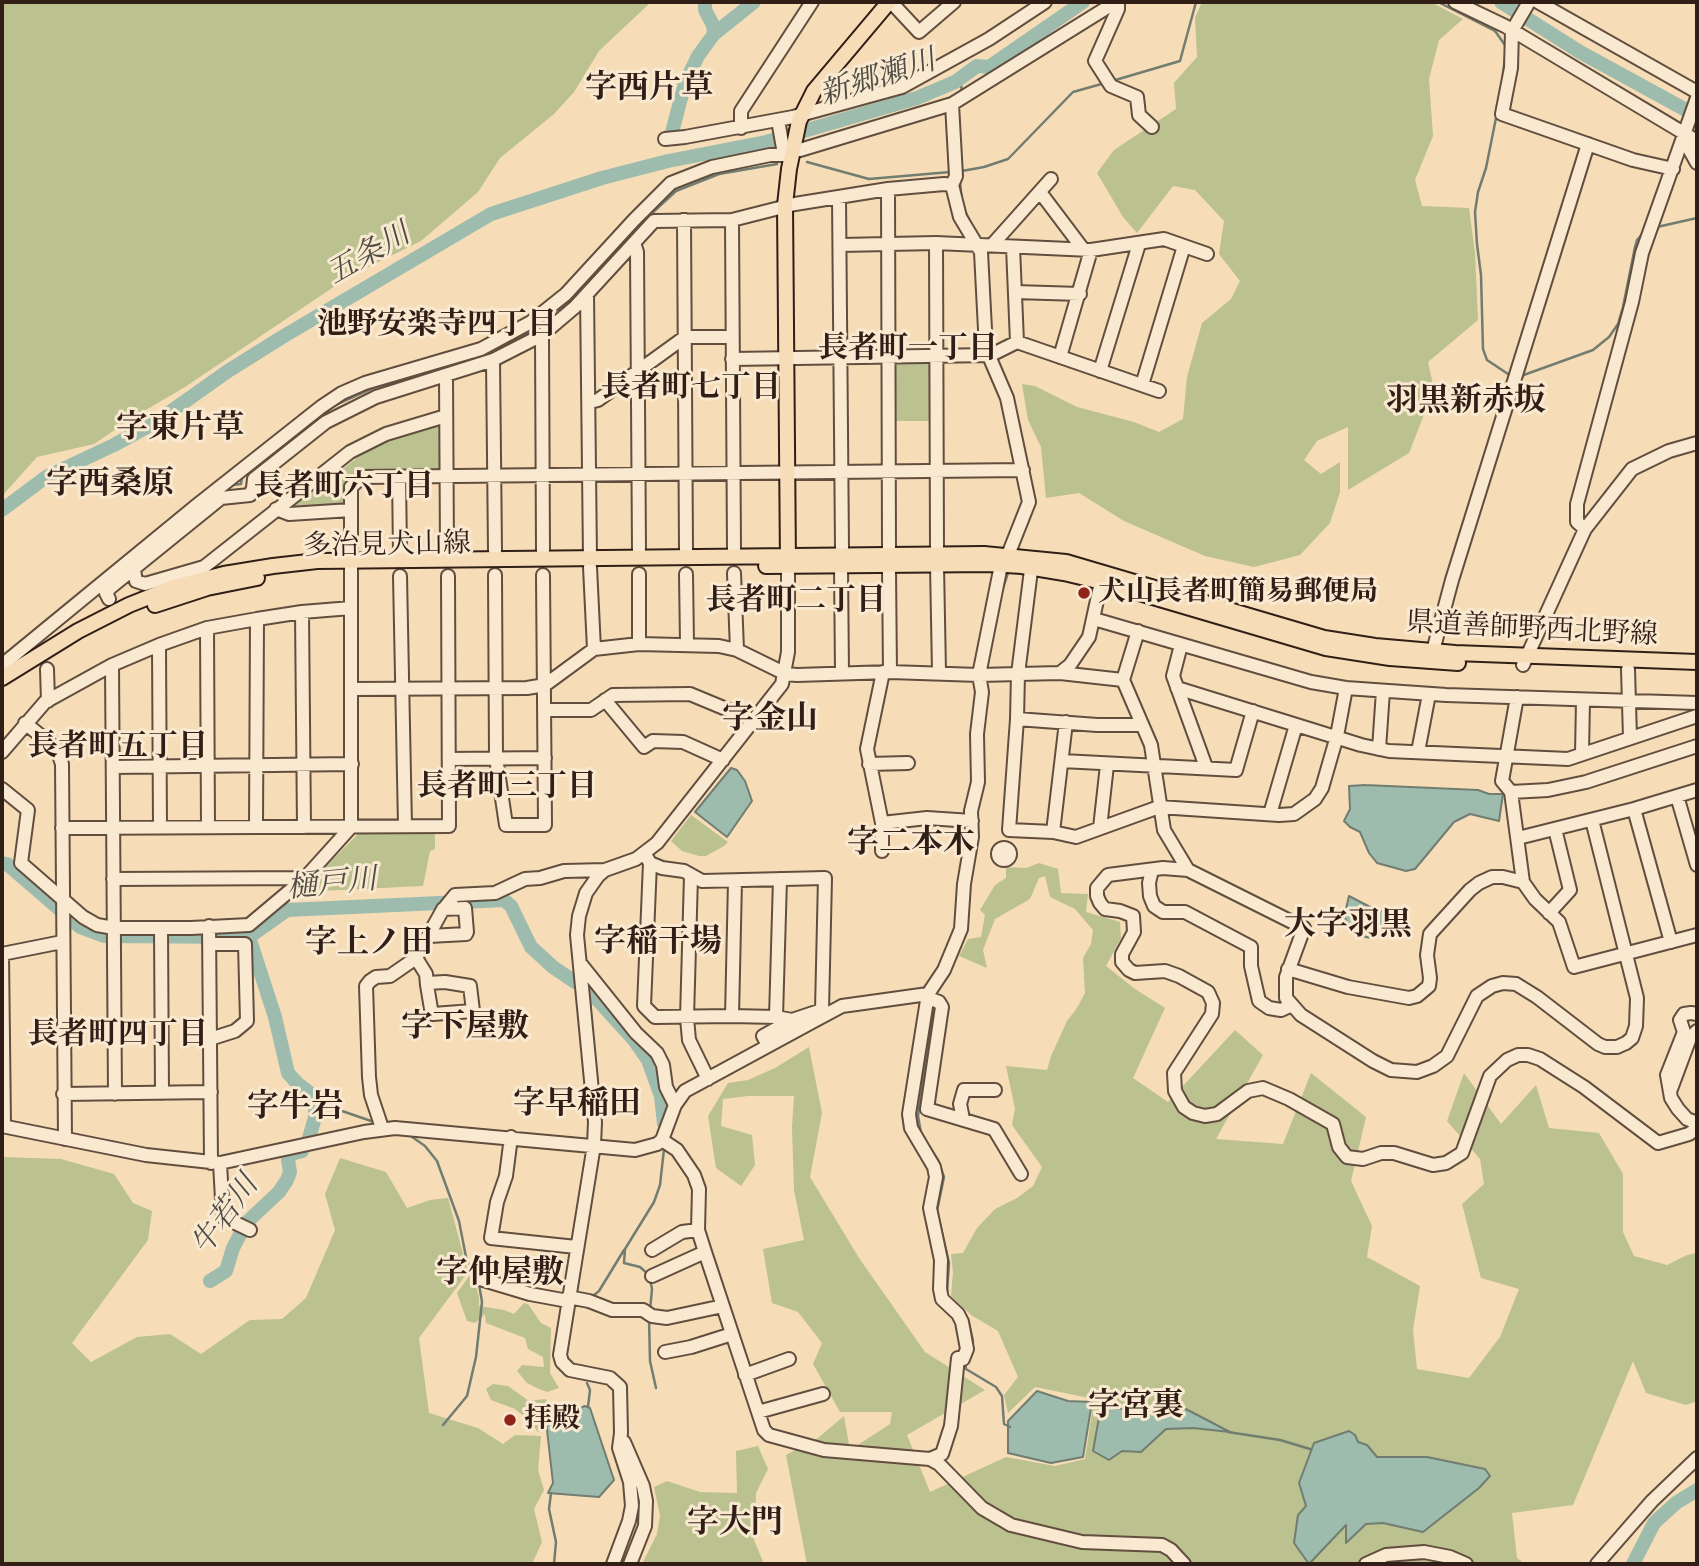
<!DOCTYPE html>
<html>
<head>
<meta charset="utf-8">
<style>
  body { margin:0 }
  #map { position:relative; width:1699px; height:1566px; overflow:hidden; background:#f6ddb7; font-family:Alegreya,serif }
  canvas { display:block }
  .frame { position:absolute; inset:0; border:4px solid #301e17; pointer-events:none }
</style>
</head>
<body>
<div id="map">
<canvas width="1699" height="1566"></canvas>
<div class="frame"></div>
</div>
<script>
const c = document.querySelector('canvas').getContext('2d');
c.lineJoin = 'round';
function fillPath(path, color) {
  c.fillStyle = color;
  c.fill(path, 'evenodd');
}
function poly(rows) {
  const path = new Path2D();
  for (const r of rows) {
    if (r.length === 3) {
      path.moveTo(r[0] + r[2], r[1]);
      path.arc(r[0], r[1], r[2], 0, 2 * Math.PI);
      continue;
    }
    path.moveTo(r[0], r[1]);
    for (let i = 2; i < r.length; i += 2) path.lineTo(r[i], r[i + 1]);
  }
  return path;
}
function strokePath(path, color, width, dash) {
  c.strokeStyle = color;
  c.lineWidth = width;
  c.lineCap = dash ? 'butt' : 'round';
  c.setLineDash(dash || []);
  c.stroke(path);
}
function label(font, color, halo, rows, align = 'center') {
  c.font = font + ' Alegreya,"Noto Serif JP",serif';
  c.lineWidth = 6;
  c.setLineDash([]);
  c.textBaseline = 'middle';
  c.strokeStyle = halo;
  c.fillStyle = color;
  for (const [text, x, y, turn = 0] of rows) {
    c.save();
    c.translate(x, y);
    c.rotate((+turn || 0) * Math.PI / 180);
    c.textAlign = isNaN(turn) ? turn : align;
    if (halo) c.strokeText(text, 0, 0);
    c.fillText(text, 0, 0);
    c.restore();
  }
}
const green = poly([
  [2,2,651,2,599,51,574,92,554,114,500,158,478,192,421,241,350,276,185,387,134,417,94,444,37,457,2,496],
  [1202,2,1431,2,1463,19,1439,40,1429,79,1433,136,1415,180,1422,206,1469,208,1475,253,1478,320,1428,362,1434,389,1409,453,1348,490,1348,427,1317,441,1304,460,1321,474,1340,462,1340,492,1330,523,1300,555,1254,567,1205,556,1124,521,1079,493,1046,498,1041,447,1028,420,1022,384,1035,386,1077,407,1134,422,1159,432,1183,419,1187,377,1202,323,1231,299,1240,281,1219,254,1224,221,1195,190,1173,186,1137,233,1123,217,1097,173,1114,150,1176,109,1174,83,1197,57,1195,18],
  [931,359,932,421,896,421,896,360],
  [442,423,443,466,439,469,360,470,345,485,344,507,292,507,378,442],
  [691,815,728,842,724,846,706,856,699,856,682,851,671,841],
  [361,831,435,831,435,849,430,851,423,886,300,892],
  [1039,863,1058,869,1061,893,1088,894,1086,912,1120,922,1121,938,1106,966,1135,989,1165,1008,1133,1078,1168,1102,1235,1030,1263,1055,1216,1139,1283,1144,1311,1073,1366,1117,1351,1181,1372,1226,1367,1257,1420,1286,1413,1330,1417,1369,1469,1378,1500,1337,1519,1289,1481,1278,1462,1204,1484,1184,1480,1159,1447,1121,1464,1073,1501,1124,1536,1085,1549,1128,1599,1133,1623,1174,1623,1232,1634,1256,1667,1265,1687,1255,1697,1253,1697,1401,1686,1405,1646,1393,1633,1361,1573,1505,1512,1513,1517,1558,1525,1564,807,1564,786,1455,818,1438,844,1416,850,1450,890,1424,892,1412,840,1412,813,1364,822,1343,798,1312,772,1303,763,1249,804,1240,794,1190,792,1127,794,1096,748,1096,723,1099,721,1126,752,1135,755,1165,741,1186,716,1168,708,1116,728,1083,748,1080,775,1068,809,1047,822,1113,810,1177,859,1258,925,1352,985,1390,907,1435,930,1492,1006,1457,1055,1466,1085,1459,1094,1399,1035,1387,1008,1413,1004,1395,1018,1377,998,1331,971,1315,951,1296,953,1272,951,1254,963,1253,977,1228,995,1209,1017,1198,1033,1186,1042,1167,1012,1125,1015,1109,1006,1066,1047,1070,1051,1056,1067,1021,1077,1008,1085,993,1083,958,1091,944,1093,930,1075,909,1050,897,1045,876,1039,878,1030,899,995,919,983,950,987,968,959,956,968,939,981,937,985,915,980,910,995,885,1006,878,1006,867,1026,868],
  [2,1157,61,1159,114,1174,133,1203,152,1211,148,1240,72,1343,91,1362,137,1337,170,1334,201,1354,250,1320,282,1319,306,1298,335,1230,325,1194,340,1158,386,1172,407,1208,430,1200,448,1198,468,1272,419,1338,429,1413,478,1428,503,1444,515,1435,541,1436,538,1470,544,1490,534,1509,542,1542,532,1564,2,1564],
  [472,1272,479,1297,479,1306,504,1310,514,1314,524,1303,528,1304,541,1323,551,1328,550,1373,559,1388,547,1392,539,1389,527,1383,517,1371,522,1365,544,1367,543,1357,528,1349,525,1338,486,1323,485,1314,475,1323,467,1321,457,1293],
  [493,1384,508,1386,529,1401,545,1399,553,1405,554,1413,545,1431,538,1432,530,1421,515,1409,491,1400,486,1389],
  [758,1446,768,1469,756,1493,754,1540,764,1564,642,1564,657,1534,660,1516,654,1487,667,1481,700,1492,737,1493,736,1451]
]);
const water = poly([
  [731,768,737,770,745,781,752,801,727,837,695,812,731,768],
  [1365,785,1478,790,1489,794,1503,794,1499,821,1470,814,1454,822,1415,869,1406,871,1377,863,1369,853,1360,832,1350,827,1344,821,1350,809,1349,786,1365,785],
  [1349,896,1376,910,1406,916,1391,932,1370,938,1358,935,1349,926,1344,917,1349,896],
  [1037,1391,1068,1401,1092,1402,1083,1457,1051,1463,1008,1453,1008,1421,1037,1391],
  [1102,1401,1107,1401,1114,1408,1159,1413,1182,1407,1230,1432,1193,1428,1166,1429,1141,1452,1122,1451,1109,1460,1093,1451,1102,1401],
  [585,1406,590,1408,614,1480,599,1497,548,1493,553,1483,546,1421,585,1406],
  [1349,1431,1355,1435,1358,1442,1367,1445,1377,1457,1427,1457,1485,1469,1490,1476,1479,1488,1423,1532,1383,1523,1366,1524,1346,1543,1346,1525,1309,1564,1294,1543,1298,1515,1306,1506,1299,1483,1314,1443,1349,1431]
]);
const stream = poly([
  [1438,2,1495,31,1505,45,1506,51],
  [1112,81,1180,61,1196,2],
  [955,82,961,85,962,92],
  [1501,90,1505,58],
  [1497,113,1486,168,1478,192,1475,212,1477,244,1481,275,1483,349,1487,360,1511,376],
  [807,162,869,179,950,172],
  [962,171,984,167,1008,159,1073,92,1105,83],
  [960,181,962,203],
  [964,209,975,231],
  [1657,227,1697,218],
  [1521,376,1593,350,1609,337,1618,324,1623,307,1635,247,1637,240,1644,232],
  [333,406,375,387,479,356,527,334,566,303,636,228,676,191,719,174,777,164],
  [232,485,241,484,242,476],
  [1002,591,1009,570],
  [961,946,965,932],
  [313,1101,374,1122],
  [921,1133,918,1116,933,1005],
  [408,1134,425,1146,437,1161,459,1221,466,1257,477,1278],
  [930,1148,938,1160,944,1177,937,1211,949,1263,947,1292],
  [593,1296,599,1291,624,1250],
  [650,1310,652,1289,649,1275,640,1267,624,1263,625,1249,654,1202,660,1185,664,1149],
  [962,1310,968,1319,973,1341,972,1346],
  [649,1318,650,1361,656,1388],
  [965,1362,966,1369,996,1387,1002,1396,1004,1424,1010,1427],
  [587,1383,590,1390,588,1407],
  [443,1425,467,1396,476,1357,482,1302,479,1284],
  [1228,1432,1280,1440,1310,1449],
  [551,1493,549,1509,556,1542,554,1564]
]);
const river = poly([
  [705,2,705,10,713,25,714,34],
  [1501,2,1580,52,1697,116],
  [671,136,685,83,698,56,714,34,754,2],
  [2,510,46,477,114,445,156,422,228,371,284,336,491,214,602,178,668,161,766,142,917,98,955,82,977,66,989,67,1083,2],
  [2,863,7,864,80,927,104,936,249,937,287,910,504,900,511,906,531,947,553,967,575,982],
  [249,937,275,1017,288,1073,297,1083,311,1094,316,1114,309,1138],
  [587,988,634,1040,648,1060,661,1096,664,1124],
  [210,1281,226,1271,233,1248,246,1223,279,1192,287,1180,290,1172,288,1160,291,1154,302,1151],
  [1633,1564,1654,1523,1676,1503,1697,1490]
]);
const minor = poly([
  [891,2,919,32,954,2],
  [1118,2,1118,9,1095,61,1111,86,1137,97,1139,115,1152,127],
  [1455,2,1505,26,1697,141],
  [1529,2,1512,31,1511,68,1502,114,1633,160,1673,169],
  [1538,2,1697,92],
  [952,104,956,176,952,185],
  [778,120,784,154],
  [741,128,741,111,812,2],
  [665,139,685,137,793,117,902,87,989,39,1045,2],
  [1681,143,1688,147,1697,163],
  [793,149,800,150,952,104,1116,2],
  [888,189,889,548],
  [1040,192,1083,249],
  [839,197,842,548],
  [684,220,686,550],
  [732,220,734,550],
  [634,243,637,252,639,550],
  [936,243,937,548],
  [841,245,936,243,1091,250,1164,239,1207,254],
  [992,245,1051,179],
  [1013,247,1017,342],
  [1015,292,1080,294],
  [587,294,590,558],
  [542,335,543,551],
  [1060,357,1091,250],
  [732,359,991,355,1017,342,1159,391],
  [493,360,495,551],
  [1100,371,1139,244],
  [446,376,447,551],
  [1142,385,1184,246],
  [590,402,598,400,685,337,732,337],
  [399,476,400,552],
  [276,509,289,514,351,510],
  [1585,529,1577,522,1577,504,1632,302,1642,253,1697,98],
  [937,565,939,672],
  [841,566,842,673],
  [590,567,594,649],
  [134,570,136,581,145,584,204,567,350,452,386,434,446,416],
  [889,570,890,672],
  [1031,570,1018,674,1017,719,1009,830,1053,832,1076,837,1159,807,1279,815,1294,814,1315,799,1322,788,1337,736,1346,688],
  [734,573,737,650],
  [639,574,639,644],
  [686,574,687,644],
  [495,575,496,758,506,825,545,825,543,575],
  [400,576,405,826],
  [109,599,106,593,111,587,221,498,250,495,253,488,254,479,326,422,376,397,493,360,542,335,575,307,654,221,732,220,795,204,888,189,944,184,952,185,960,217,981,252,986,349,1007,398,1029,502,1008,555],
  [302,612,304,827],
  [1094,619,1311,682,1346,688,1446,695,1697,703],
  [207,628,208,827],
  [1138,631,1123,680,1151,745,1164,830,1188,870],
  [159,645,160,827],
  [1181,645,1173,676,1206,767],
  [1433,651,1452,580,1588,144],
  [2,665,196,506,321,407,342,393,365,383,481,349,531,322,566,294,634,220,671,183,712,167,770,155,791,155],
  [112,665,115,1094],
  [1523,665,1585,529,1632,469,1669,451,1697,443],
  [47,669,48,701],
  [1628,669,1630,738],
  [1060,673,1070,665,1089,637,1103,573],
  [1177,688,1361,745,1389,751,1568,759,1697,716],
  [352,689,527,688,545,685,594,649,639,644,719,646,737,650,786,674,797,675,890,672,979,675,1060,673,1123,680],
  [1517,697,1502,781,1511,792,1523,882,1535,899,1559,922,1574,967,1697,935],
  [605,700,644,747,653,741,683,742,723,760],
  [545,710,591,710,613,695,690,694,755,721],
  [1017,719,1097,725,1141,725],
  [25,723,57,749,62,764,65,1139],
  [1379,749,1383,691],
  [2,752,45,702,112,665,159,645,207,628,257,619,302,612,351,608],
  [1418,752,1429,694],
  [1582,754,1583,700],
  [449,759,545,758],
  [1062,761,1236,770,1253,711],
  [869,764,908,763],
  [114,767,352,764],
  [2,789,28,810,21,863,83,917,97,925,114,928,191,928,249,925,305,878,351,827,351,487,362,477,1023,470],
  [1511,792,1548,790,1586,782,1697,746],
  [1677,796,1697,865],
  [1634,809,1671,942],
  [1270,814,1296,725],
  [1592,820,1637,998,1636,1026,1632,1038,1626,1043,1617,1047,1605,1047,1598,1044,1537,997,1516,984,1503,983,1492,986,1477,996,1447,1056,1433,1066,1417,1072,1391,1070,1373,1061,1301,1015,1286,998,1286,977,1304,928,1188,870,1163,868,1108,875,1097,888,1097,896,1100,903,1105,909,1120,911,1133,916,1134,932,1122,954,1122,962,1129,970,1135,973,1165,971,1179,976,1208,992,1213,1003,1212,1014,1174,1073,1175,1091,1184,1107,1193,1113,1205,1116,1217,1114,1248,1091,1263,1088,1289,1099,1333,1124,1339,1147,1347,1157,1363,1159,1381,1153,1394,1153,1433,1165,1446,1163,1462,1153,1490,1076,1507,1060,1518,1055,1528,1055,1540,1059,1584,1087,1658,1143,1689,1134,1697,1128],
  [882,823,927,818,972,821],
  [256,827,257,619],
  [62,828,449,826,448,576],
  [1100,828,1107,765],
  [1053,832,1066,722],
  [1518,838,1634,809,1697,790],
  [1004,854,6],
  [882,851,882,823,867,749,883,672],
  [645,854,650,863,644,1006,655,1017,732,1016,776,1017,792,1020,822,1010,825,878,702,881,684,871,662,868,650,863],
  [1152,870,1149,883,1150,896,1154,906,1163,912,1185,912,1251,947,1251,966,1259,1001,1269,1008,1281,1010,1292,1005],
  [691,876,687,1018,689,1040,708,1079],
  [113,879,305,878],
  [1549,913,1570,890,1555,829],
  [209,926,211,1163],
  [161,928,162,1093],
  [429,936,466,934,467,932,465,908,443,909],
  [209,944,245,944,247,1021,235,1031,210,1039],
  [416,958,426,974,427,985,431,1009,433,1014,473,1011,470,986,445,982,427,983],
  [580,963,636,1033,657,1053,663,1065,666,1087,675,1105],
  [1288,969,1348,987,1409,998,1417,996,1429,986,1430,978,1427,955,1430,934,1470,890,1479,883,1492,877,1503,877,1523,882],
  [928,998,939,1002,942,1007,927,1109,994,1129,1021,1174],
  [1697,1014,1691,1013,1684,1014,1680,1020,1684,1032,1667,1075,1671,1098,1678,1109,1687,1119,1697,1123],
  [732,1016,735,881],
  [776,1017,780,879],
  [768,1045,763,1036,792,1020],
  [1671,1089,1690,1038,1697,1031],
  [63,1094,211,1092],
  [963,1119,960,1104,964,1090,995,1090],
  [2,1126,146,1155,220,1163,364,1132,395,1128,635,1150,657,1144,662,1140,675,1105,685,1091,814,1021,842,1006,928,994],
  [4,1126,2,954,62,942],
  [382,1128,371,1095,369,1077,366,986,370,981,376,977,390,976,416,958,442,911,455,895,495,893,525,879,540,878,564,871,605,870],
  [511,1137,506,1176,497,1202,491,1238,576,1247],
  [662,1140,677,1150,694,1175,699,1189,698,1230,705,1252,764,1430,769,1435,824,1450,930,1459,939,1464,982,1508,1011,1525,1082,1542,1162,1545,1171,1550,1184,1564],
  [220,1163,223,1217,250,1230],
  [652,1250,682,1232,698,1230],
  [652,1276,705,1252],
  [480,1279,530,1294,568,1301],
  [568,1297,589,1301,612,1310,643,1310,652,1316,667,1318,723,1306],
  [665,1352,691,1347,732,1334],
  [745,1375,789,1359],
  [758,1412,823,1394],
  [624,1442,643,1486,646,1501,645,1526,630,1564],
  [930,1459,942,1454,951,1426,958,1358,963,1359,967,1349,962,1322,958,1314,942,1299,940,1289,941,1260,930,1208,936,1177,934,1167,911,1128,909,1114,928,994,944,970,961,929,964,884,972,837,971,811,978,782,977,734,982,692,979,675,1001,565],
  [613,1564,629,1521,632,1506,630,1482,619,1448,621,1433,620,1387,610,1378,570,1370,562,1362,560,1355,594,1145,595,1122,577,935,579,916,586,893,598,876,605,870,636,859,657,843,782,684,788,652,788,566],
  [1366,1564,1386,1555,1424,1552,1450,1557,1466,1564],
  [1597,1564,1652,1501,1697,1458]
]);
const major = poly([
  [788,565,785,205,789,169,799,121,814,91,889,2],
  [766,566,990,564,1022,566,1064,573,1102,582,1326,648,1390,658,1458,663],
  [155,605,207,588,257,578],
  [2,678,78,631,129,605,174,587,224,574,273,566,317,561,984,554,1066,562,1324,638,1375,646,1455,653,1697,662]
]);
const markers = [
  [1084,593,7,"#8f2418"],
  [510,1420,7,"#8f2418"]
];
const streetNames = [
  ["多治見犬山線",387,546,-1],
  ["県道善師野西北野線",1532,630,3]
];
const poiNames = [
  ["犬山長者町簡易郵便局",1098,593],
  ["拝殿",524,1420]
];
const waterNames = [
  ["新郷瀬川",878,79,-18],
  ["五条川",369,255,-30],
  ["樋戸川",332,885,-6],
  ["牛若川",226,1216,-54]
];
const neighbourhoodNames = [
  ["池野安楽寺四丁目",437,326],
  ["長者町一丁目",908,350],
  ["長者町七丁目",691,389],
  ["長者町六丁目",344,488],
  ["長者町二丁目",796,602],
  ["長者町五丁目",118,748],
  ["長者町三丁目",507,788],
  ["長者町四丁目",118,1036]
];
const quarterNames = [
  ["字西片草",649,89],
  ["羽黒新赤坂",1466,402],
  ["字東片草",180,429],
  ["字西桑原",110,485],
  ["字金山",770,720],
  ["字二本木",911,844],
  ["大字羽黒",1348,926],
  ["字稲干場",658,943],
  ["字上ノ田",369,944],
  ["字下屋敷",465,1028],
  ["字早稲田",577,1105],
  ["字牛岩",295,1108],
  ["字仲屋敷",500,1274],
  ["字宮裏",1136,1407],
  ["字大門",735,1524]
];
fillPath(green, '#bbc18f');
fillPath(water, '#9dbcad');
strokePath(water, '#717d71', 2);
strokePath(stream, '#717d71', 2.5);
strokePath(river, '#9dbcad', 14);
strokePath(minor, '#624e3f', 16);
strokePath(major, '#301e17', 18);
strokePath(minor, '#f9e9d0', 12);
strokePath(major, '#f6ddb7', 14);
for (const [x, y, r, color] of markers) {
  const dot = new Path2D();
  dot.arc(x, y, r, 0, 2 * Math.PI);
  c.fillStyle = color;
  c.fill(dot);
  strokePath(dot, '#f9e9d0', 2.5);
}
label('28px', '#301e17', '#f9e9d0', streetNames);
label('bold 28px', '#301e17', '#f9e9d0', poiNames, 'left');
label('italic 30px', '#514d44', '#f9e9d0', waterNames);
label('bold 30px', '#301e17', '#f9e9d0', neighbourhoodNames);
label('bold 32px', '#301e17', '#f9e9d0', quarterNames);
</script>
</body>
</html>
